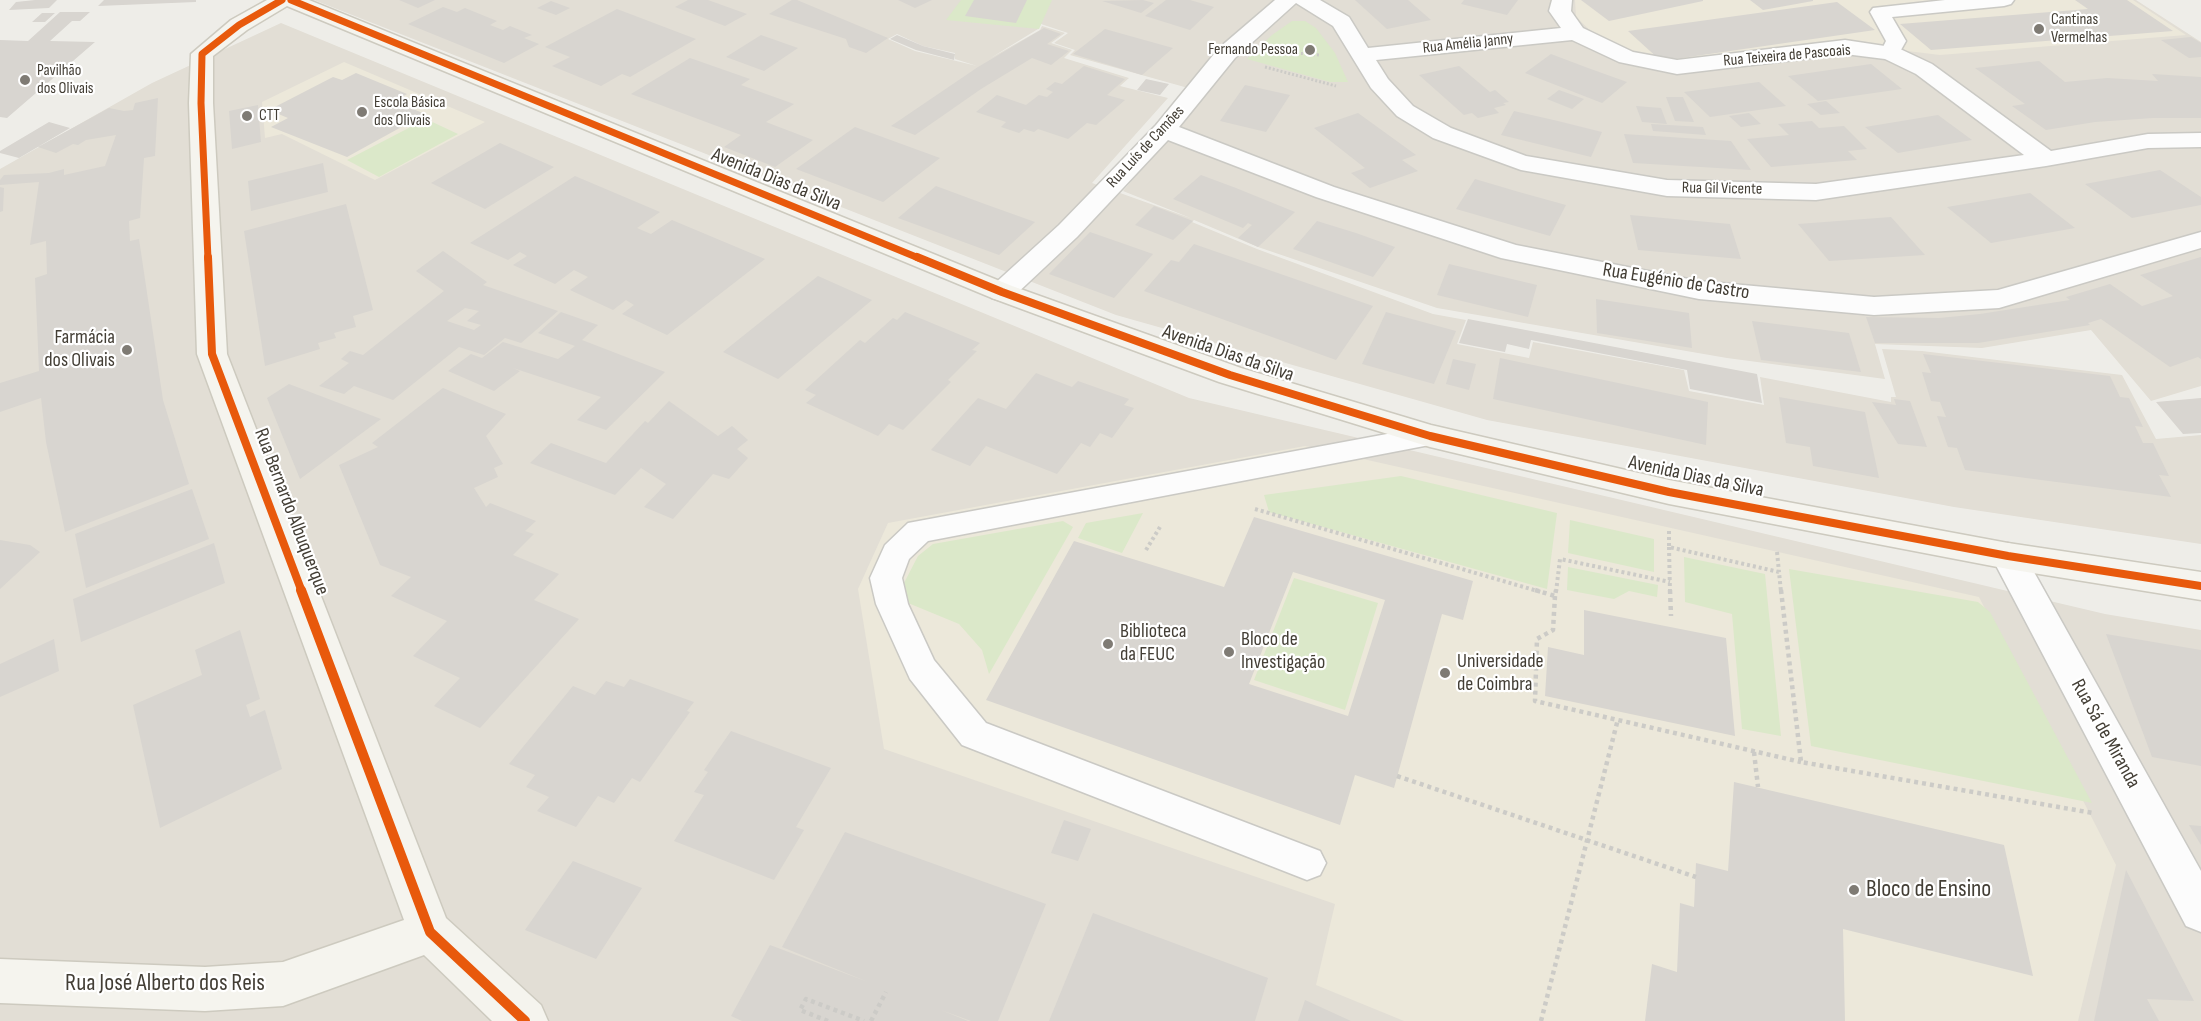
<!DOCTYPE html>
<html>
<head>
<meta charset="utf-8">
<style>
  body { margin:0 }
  canvas { display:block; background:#eeede8 }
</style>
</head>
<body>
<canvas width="2201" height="1021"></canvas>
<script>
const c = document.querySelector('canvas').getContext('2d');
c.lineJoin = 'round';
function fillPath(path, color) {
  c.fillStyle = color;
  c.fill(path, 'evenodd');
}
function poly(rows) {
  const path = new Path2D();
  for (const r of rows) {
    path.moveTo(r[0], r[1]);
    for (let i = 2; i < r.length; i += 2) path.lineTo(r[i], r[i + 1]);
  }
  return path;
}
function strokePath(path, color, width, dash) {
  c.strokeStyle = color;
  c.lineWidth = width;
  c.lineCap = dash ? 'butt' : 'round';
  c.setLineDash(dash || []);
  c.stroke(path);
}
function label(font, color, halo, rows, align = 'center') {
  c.font = font + ' "Sofia Sans Condensed",sans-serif';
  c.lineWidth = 4.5;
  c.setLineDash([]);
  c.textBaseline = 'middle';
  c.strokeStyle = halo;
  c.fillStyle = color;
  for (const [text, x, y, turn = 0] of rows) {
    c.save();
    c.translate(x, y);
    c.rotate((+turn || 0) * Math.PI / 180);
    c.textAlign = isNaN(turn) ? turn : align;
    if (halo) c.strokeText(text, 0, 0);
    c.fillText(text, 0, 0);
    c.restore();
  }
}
const residential = poly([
  [314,0,2136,0,2201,42,2201,386,2151,401,2091,330,1982,348,1875,344,1885,379,1727,358,1437,308,1258,247,1194,220,1192,222,1257,249,1433,314,1466,320,1457,344,1529,358,1533,342,1684,370,1689,391,1764,405,1760,377,1891,402,1891,397,1896,397,1882,349,1922,351,2122,375,2156,439,2201,435,2201,544,1954,507,1487,420,1116,315],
  [1041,24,1068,33,1054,43,1075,50,1070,55,1206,93,1123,191,1193,219,1092,183,1168,98,1120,86,1129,78,1064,58,1072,50,1051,43,1065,33,1042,26,1040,30,989,59,1038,29],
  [897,34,923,46,955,53,955,59,977,66,915,51,888,39],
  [281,23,1189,398,2105,614,2201,630,2201,1021,0,1021,0,169,152,83]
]);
const education = poly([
  [1575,0,2133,0,2186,35,1940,55,1826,41,1672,62,1633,52,1597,37,1576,17],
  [344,62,485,122,375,180,282,134,265,138,262,102],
  [1305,446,1979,597,2116,865,2078,1021,1404,1021,1316,985,1335,904,884,749,858,589,888,523]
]);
const green = poly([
  [961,0,1052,0,1039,29,946,20],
  [1292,21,1305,21,1316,28,1335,53,1348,82,1330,82,1247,59,1272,35],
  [426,119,458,134,379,177,347,160],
  [1401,476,1557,513,1547,589,1269,512,1264,495],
  [1143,513,1122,553,1078,538,1086,523],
  [1570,520,1654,539,1654,572,1568,553],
  [1063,521,1073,527,989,674,982,650,959,624,908,603,904,583,918,556,933,544],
  [1684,557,1765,574,1781,736,1742,729,1732,614,1685,602],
  [1568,567,1658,585,1657,597,1629,591,1614,599,1567,590],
  [1789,569,1978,602,1990,612,2092,803,1811,746],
  [1294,578,1378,603,1345,710,1254,680]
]);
const building = poly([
  [35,0,57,0,49,8,9,10,16,2],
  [104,0,196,0,196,2,98,6],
  [399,0,435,0,418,8],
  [688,0,708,0,747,14,725,26,675,7],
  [792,0,797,0,888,38,866,53,849,47,846,39,769,14],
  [898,0,932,0,915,8],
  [974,0,1027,0,1016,23,965,16],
  [1143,0,1154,3,1141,13,1102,1],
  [1166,0,1190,0,1214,7,1190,30,1145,16],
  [1355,0,1408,0,1431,20,1387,29],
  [1464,0,1518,0,1507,15,1461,4],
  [1581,0,1703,0,1703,1,1609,21],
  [1750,0,1813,0,1813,1,1763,10],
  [2075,0,2127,0,2173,31,1931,50,1900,24,2088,9],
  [551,1,570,8,556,15,537,8],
  [1837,2,1875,30,1661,61,1628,31],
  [443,7,457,12,465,8,497,21,490,25,503,30,510,26,532,35,524,38,539,44,504,63,408,24],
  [617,9,696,39,630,77,622,74,601,86,552,66,570,57,545,47],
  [60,12,90,12,80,21,72,21,50,41,95,42,7,118,0,117,0,40,28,41],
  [42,13,55,13,45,22,32,22],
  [1044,28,1061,34,1047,44,1069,51,1051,65,1032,58,981,89,915,135,891,126,978,67],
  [1105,29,1173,48,1142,75,1073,54],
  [761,35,798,48,764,71,726,57],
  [897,35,923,46,955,54,954,60,916,50,890,39],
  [2191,37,2201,43,2201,57,2189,58,2161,40],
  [1551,54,1588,68,1627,82,1602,103,1525,73],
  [690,58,750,79,741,85,794,104,766,122,813,140,775,167,724,147,741,135,631,94],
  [2039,61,2065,82,2107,78,2158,81,2152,74,2201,77,2201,118,2153,118,2095,122,2046,130,2012,106,2025,104,1975,68],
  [1871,64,1902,89,1818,101,1788,76],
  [1084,66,1125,79,1107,95,1125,100,1096,125,1087,123,1068,139,1038,129,1034,132,1024,129,1019,133,1001,127,1006,122,976,112,997,95,1026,105,1039,95,1047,97,1053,92,1046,89,1055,82,1062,84],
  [1459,66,1490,92,1495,90,1509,102,1503,103,1506,105,1494,108,1499,113,1478,118,1472,113,1464,115,1419,75],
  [356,73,407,94,394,101,425,114,347,157,271,127,288,118,269,110,333,77,342,80],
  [1146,79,1169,84,1160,95,1137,90],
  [1759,82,1786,106,1710,117,1684,92],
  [1245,85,1290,95,1266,132,1220,121],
  [1559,90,1584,99,1572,109,1547,99],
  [1666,97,1683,97,1694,122,1675,121],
  [158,98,155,156,144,158,140,218,129,221,130,241,139,239,163,400,189,484,65,532,46,442,41,398,0,412,0,383,39,371,35,278,47,274,46,241,30,245,39,182,0,185,0,180,4,175,49,173,64,169,64,175,105,166,116,135,86,140,78,145,73,144,56,153,38,147,109,108,124,111,133,110,135,103],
  [1826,101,1840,113,1821,115,1807,104],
  [258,105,261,142,232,149,229,111],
  [1636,106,1661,108,1667,124,1642,122],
  [1514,111,1558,121,1602,132,1591,157,1501,135],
  [1358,113,1416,155,1402,160,1418,171,1370,188,1351,173,1365,168,1314,128],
  [1749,113,1761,124,1741,127,1729,116],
  [1938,115,1972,140,1898,153,1865,127],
  [1812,121,1819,128,1844,126,1867,149,1848,151,1857,160,1771,167,1747,139,1789,135,1778,124],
  [49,122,70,128,19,158,0,153,0,151],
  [1651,124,1703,127,1706,135,1653,131],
  [855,127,940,158,883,202,796,169],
  [1624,134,1731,141,1751,170,1633,163],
  [500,143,554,167,485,209,431,183],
  [323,163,328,192,251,211,248,181],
  [2160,170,2201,197,2201,205,2132,218,2085,184],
  [1201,175,1236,188,1295,212,1258,247,1238,238,1252,225,1248,223,1243,228,1173,199],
  [575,176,660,212,637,228,651,234,672,220,765,259,667,335,622,314,634,305,626,300,613,310,570,290,588,277,574,270,555,284,513,265,527,256,520,252,508,260,470,243],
  [1475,179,1519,192,1566,205,1550,236,1456,209],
  [936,186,982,203,1035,222,999,255,898,218],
  [0,187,4,188,3,211,0,212],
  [2030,193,2075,228,1991,243,1947,207],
  [346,204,373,310,353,316,356,327,334,333,336,338,318,343,320,349,265,366,244,231],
  [1154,206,1193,221,1173,240,1135,225],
  [1630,215,1730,224,1741,259,1638,250],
  [1891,217,1925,255,1829,261,1798,224],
  [1317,221,1356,233,1395,247,1373,277,1293,249],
  [1090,232,1153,254,1114,298,1049,274],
  [1194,244,1373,306,1336,360,1144,291,1171,260,1179,262],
  [443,251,487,282,483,285,558,311,521,343,505,338,484,355,459,347,393,400,354,386,344,394,319,386,349,363,341,359,350,351,363,355,444,291,416,271],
  [465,308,479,311,467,321,481,325,474,330,447,321],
  [2201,257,2201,359,2198,357,2170,367,2101,319,2088,323,2090,325,1978,343,1875,343,1866,317,1939,318,1980,314,2070,300,2066,297,2110,284,2142,306,2173,296,2140,275],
  [1449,264,1537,285,1528,317,1437,295],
  [818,276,872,300,778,379,723,352],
  [1596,299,1689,313,1692,348,1597,333],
  [561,312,598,325,582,340,665,372,606,430,577,420,601,397,513,368,520,371,494,391,448,371,471,354,482,358,503,342,558,359,575,346,538,333],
  [905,312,980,343,972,350,977,351,948,380,951,382,903,430,889,424,878,436,806,403,816,395,805,390,860,340,865,343,893,318,897,320],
  [1386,312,1456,331,1434,384,1362,364],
  [1468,319,1757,374,1762,403,1690,389,1687,370,1531,340,1529,349,1507,344,1505,352,1459,343],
  [1752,321,1849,333,1861,372,1761,360],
  [1923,354,2110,376,2120,397,2129,398,2143,427,2135,426,2143,443,2153,443,2169,476,2159,475,2171,497,1965,470,1957,448,1948,447,1937,416,1946,417,1940,402,1931,401,1922,372,1931,373],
  [1500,358,1708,402,1706,445,1493,399],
  [1453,359,1476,364,1469,390,1446,384],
  [1036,373,1072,387,1078,381,1129,399,1124,405,1134,408,1112,438,1100,433,1090,447,1081,443,1057,474,986,446,970,466,931,450,978,398,1006,409],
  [289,384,381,419,300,479,267,398],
  [443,388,506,414,486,436,503,464,494,468,498,477,474,488,486,507,490,503,536,521,525,531,534,534,513,555,559,574,534,600,579,619,480,728,434,706,460,678,413,656,447,621,391,596,411,577,380,565,339,465,378,447,372,443],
  [1779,397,1865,412,1879,478,1813,466,1810,447,1786,443],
  [2201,398,2201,433,2183,434,2156,402],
  [1894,399,1910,401,1927,447,1898,444,1872,402,1896,405],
  [669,401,718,436,732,426,748,440,737,449,748,458,729,479,713,474,673,519,644,507,666,484,641,468,615,495,530,463,551,443,606,463,645,421,648,423],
  [192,489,209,539,86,588,75,534],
  [1254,517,1473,581,1463,620,1442,614,1394,788,1355,775,1340,825,986,700,1074,541,1224,587],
  [1293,572,1385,600,1348,716,1249,684],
  [0,540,30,545,40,552,0,589],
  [214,543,225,583,81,642,73,599],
  [1584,610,1726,638,1735,736,1545,696,1548,647,1584,655],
  [240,630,260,699,246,705,250,717,265,710,282,769,160,828,133,705,202,675,195,650],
  [2106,634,2201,650,2201,766,2152,757],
  [54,639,59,671,0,697,0,664],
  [630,679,694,702,687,711,690,712,640,782,632,778,614,803,598,796,576,827,537,811,549,797,526,787,535,775,509,764,573,686,595,695,606,681,624,687],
  [731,731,831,768,796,827,804,830,774,880,674,841,704,795,694,792,708,772,704,770],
  [1734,782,2004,845,2033,976,1843,929,1845,1021,1645,1021,1652,964,1677,972,1680,903,1694,907,1696,863,1728,871],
  [1064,820,1091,829,1078,861,1051,853],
  [2189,825,2201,826,2201,845],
  [845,832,1046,904,998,1021,971,1021,941,1010,968,1021,742,1021,731,1016,770,945,868,982,782,947],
  [573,861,642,888,596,959,525,930],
  [2126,870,2194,1001,2147,999,2159,1021,2094,1021],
  [1093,913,1268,978,1255,1021,1049,1021],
  [1305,1000,1351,1021,1298,1021]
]);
const pathFar2 = poly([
  [1285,52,1319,55],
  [1265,67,1336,86]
]);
const pathFar1 = poly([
  [1255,509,1541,592],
  [1669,531,1669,547,1779,572,1781,592],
  [1669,547,1670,592],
  [1146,550,1160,527],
  [1777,552,1779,572],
  [1556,592,1560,559,1670,582]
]);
const path = poly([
  [1535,590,1555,596,1556,590],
  [1670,590,1671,616],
  [1781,590,1801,762,2093,813],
  [1555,596,1553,630,1537,639,1535,701,1801,762],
  [1754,752,1758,787],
  [828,1021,800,1010,806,999,864,1021],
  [871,1021,886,992],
  [1541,1021,1618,719]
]);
const lane = poly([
  [1945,0,2014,0,2011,4,2004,6,1892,17,1906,41,1897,57,1883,57,1880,53,1886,41,1870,12,1873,8,1945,0],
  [1430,426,1440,429,1444,436,1440,443,928,541,909,559,902,578,908,604,934,660,986,723,1320,851,1326,863,1320,875,1307,880,962,745,910,679,876,604,870,578,885,545,908,523,1430,426]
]);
const street = poly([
  [1275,0,1320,0,1349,17,1368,48,1561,28,1549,11,1552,0,1572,0,1571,11,1583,28,1633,52,1677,60,1845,40,1898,48,1932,64,2051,151,2148,134,2201,133,2201,147,2148,148,2046,166,1816,200,1667,196,1521,170,1433,138,1397,116,1371,88,1333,26,1296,3,1235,58,1179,127,1334,187,1516,245,1699,281,1874,297,1998,290,2201,232,2201,248,1999,308,1874,315,1699,299,1501,258,1316,197,1168,140,1077,237,1012,298,1002,301,992,298,988,292,992,286,1059,225,1156,125,1219,48,1275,0],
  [1572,40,1619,62,1677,74,1845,54,1885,59,1916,74,2024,155,1816,184,1667,180,1526,156,1451,128,1413,106,1388,79,1376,60,1572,40],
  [2008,543,2020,547,2201,871,2201,932,2186,926,1991,556,1996,547,2008,543]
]);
const secondary = poly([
  [267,0,309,0,1012,286,1241,368,1431,425,1669,480,2008,543,2201,572,2201,600,2008,569,1669,504,1430,447,1219,382,992,298,287,6,247,30,213,56,213,103,227,354,446,918,541,1005,548,1021,492,1021,424,955,283,1006,205,1011,0,1003,0,959,205,967,283,962,404,920,197,354,189,103,191,54,231,20,267,0]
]);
const pathBridge = poly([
  [1397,776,1696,877]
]);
const cyclewayFar2 = poly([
  [291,0,921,259],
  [208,259,201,103,202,54,239,25,282,0]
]);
const cyclewayFar1 = poly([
  [208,257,212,354,302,592],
  [917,257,1002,292,1230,375,1430,436,1669,492,2008,556,2201,586]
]);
const cycleway = poly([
  [301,590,430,932,525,1021]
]);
const markers = [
  [2039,29,6,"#7f7b74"],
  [1310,50,6,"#7f7b74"],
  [25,80,6,"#7f7b74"],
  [362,112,6,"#7f7b74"],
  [247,116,6,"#7f7b74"],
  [127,350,6,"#7f7b74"],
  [1108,644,6,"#7f7b74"],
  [1229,652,6,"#7f7b74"],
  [1445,673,6,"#7f7b74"],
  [1854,890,6,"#7f7b74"]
];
const farPoinames = [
  ["Cantinas",2051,20],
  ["Vermelhas",2051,38],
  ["Fernando Pessoa",1298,50,"right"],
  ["Pavilhão",37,71],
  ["dos Olivais",37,89],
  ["Escola Básica",374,103],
  ["dos Olivais",374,121],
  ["CTT",259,116]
];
const farStreetnames = [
  ["Rua Amélia Janny",1468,44,-6],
  ["Rua Teixeira de Pascoais",1787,56,-5],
  ["Rua Luís de Camões",1146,147,-47],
  ["Rua Gil Vicente",1722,189,1]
];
const streetNames = [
  ["Avenida Dias da Silva",776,180,22],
  ["Rua Eugénio de Castro",1676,282,9],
  ["Avenida Dias da Silva",1228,354,19],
  ["Avenida Dias da Silva",1696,477,12],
  ["Rua Bernardo Albuquerque",291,512,69],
  ["Rua Sá de Miranda",2105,734,61]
];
const poiNames = [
  ["Farmácia",115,338,"right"],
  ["dos Olivais",115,361,"right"],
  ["Biblioteca",1120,632],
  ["da FEUC",1120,655],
  ["Bloco de",1241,640],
  ["Investigação",1241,663],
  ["Universidade",1457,662],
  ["de Coimbra",1457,685]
];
const nearPoinames = [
  ["Bloco de Ensino",1866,890]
];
const nearStreetnames = [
  ["Rua José Alberto dos Reis",165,984]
];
fillPath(residential, '#e2ded5');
fillPath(education, '#ece8da');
fillPath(green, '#dbe8c9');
fillPath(building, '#d8d5d0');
strokePath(lane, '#cac9c4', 3);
strokePath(street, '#cac9c4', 3);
strokePath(secondary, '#cdcabf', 3);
strokePath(pathFar2, '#cccbc7', 3, [2, 2]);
strokePath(pathFar1, '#cccbc7', 4, [3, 3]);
strokePath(path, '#cccbc7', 4.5, [4, 4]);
fillPath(lane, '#fcfcfc');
fillPath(street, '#fcfcfc');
fillPath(secondary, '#f5f4ee');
strokePath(pathBridge, '#cccbc7', 4.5, [4, 4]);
strokePath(cyclewayFar2, '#e8590c', 7);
strokePath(cyclewayFar1, '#e8590c', 8);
strokePath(cycleway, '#e8590c', 10);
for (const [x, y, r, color] of markers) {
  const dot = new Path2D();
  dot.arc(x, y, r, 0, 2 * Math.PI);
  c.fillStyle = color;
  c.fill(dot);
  strokePath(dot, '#fff', 2);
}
label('16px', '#433e35', '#fff', farPoinames, 'left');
label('16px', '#433e35', '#fff', farStreetnames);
label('20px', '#433e35', '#fff', streetNames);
label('20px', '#433e35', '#fff', poiNames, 'left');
label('24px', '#433e35', '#fff', nearPoinames, 'left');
label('24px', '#433e35', '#fff', nearStreetnames);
</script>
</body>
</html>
